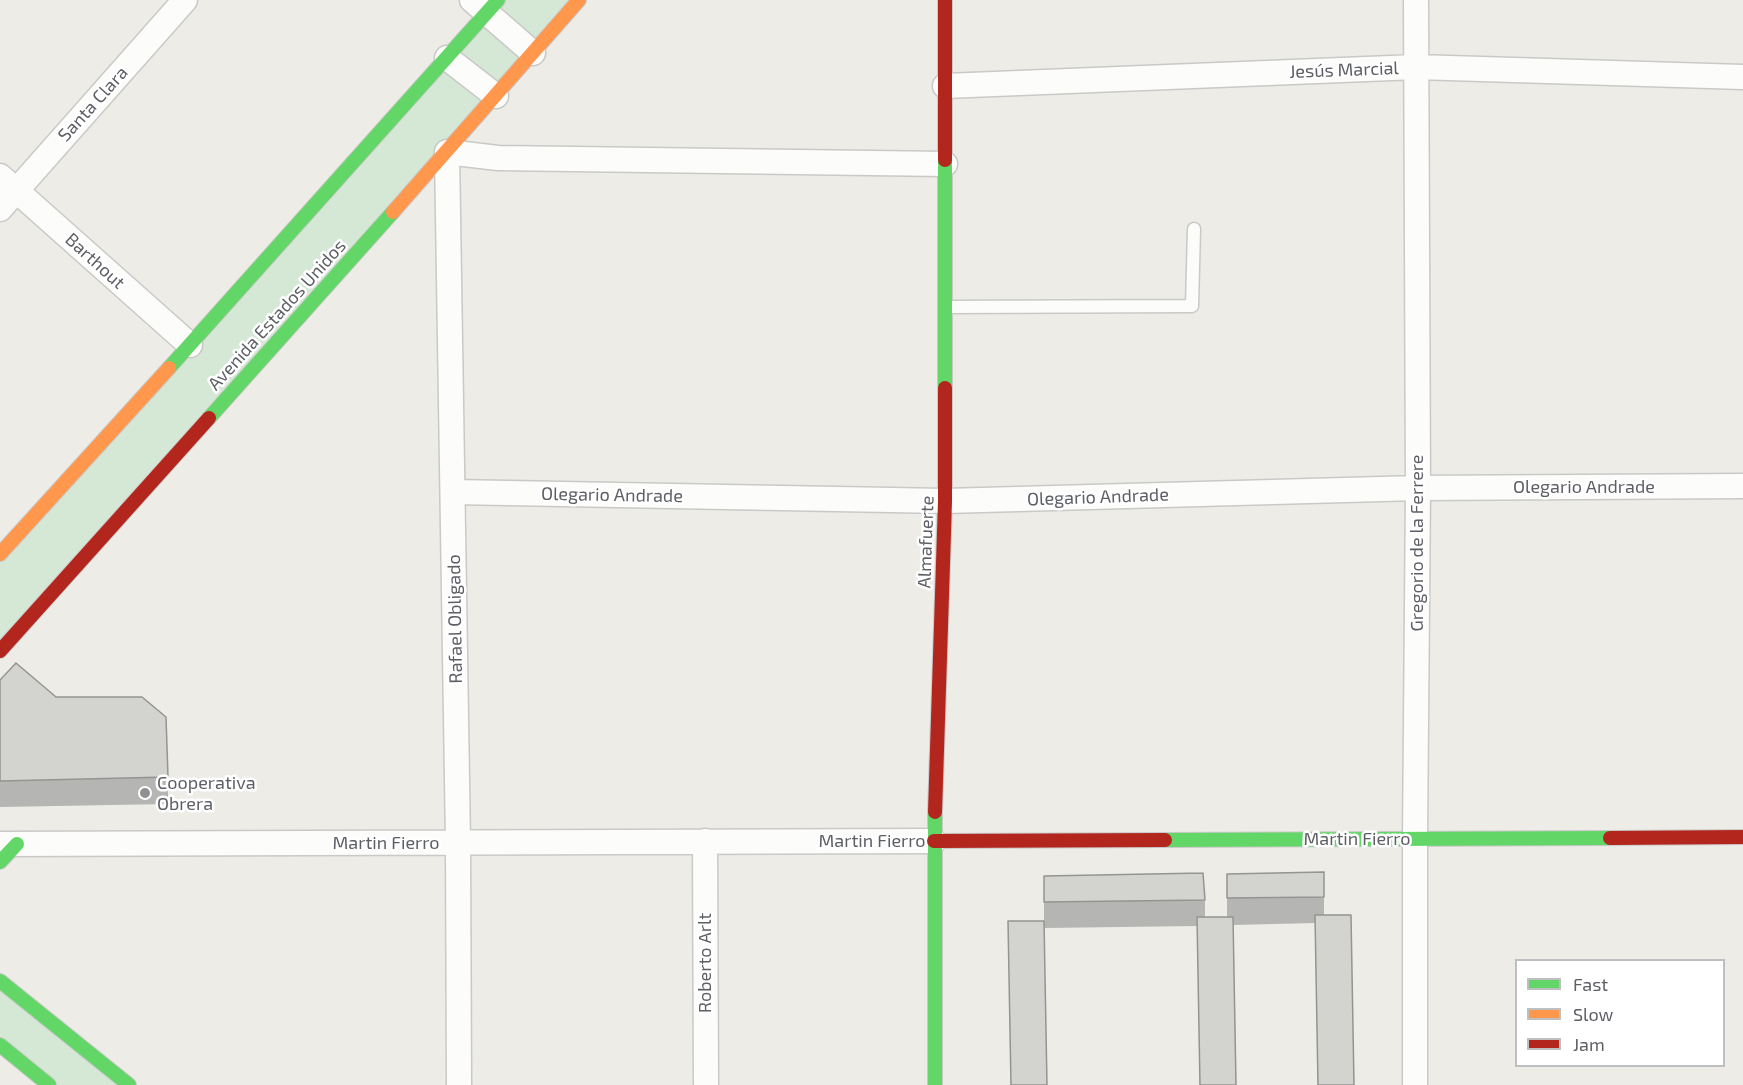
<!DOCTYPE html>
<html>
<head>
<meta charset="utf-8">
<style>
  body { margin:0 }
  #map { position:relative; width:1743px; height:1085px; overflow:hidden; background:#edece7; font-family:"Exo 2",sans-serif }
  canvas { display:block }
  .legend { position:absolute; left:1515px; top:959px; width:210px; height:108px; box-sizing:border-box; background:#fff; border:2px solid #bebfc1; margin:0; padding:8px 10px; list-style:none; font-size:18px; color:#5d5f65 }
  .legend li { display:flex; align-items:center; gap:12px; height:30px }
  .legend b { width:30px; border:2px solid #bebfc1 }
</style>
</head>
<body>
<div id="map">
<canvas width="1743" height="1085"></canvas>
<ul class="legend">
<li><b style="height:8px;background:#63d668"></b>Fast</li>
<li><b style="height:8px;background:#ff974d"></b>Slow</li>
<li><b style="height:8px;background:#b3261e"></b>Jam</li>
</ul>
</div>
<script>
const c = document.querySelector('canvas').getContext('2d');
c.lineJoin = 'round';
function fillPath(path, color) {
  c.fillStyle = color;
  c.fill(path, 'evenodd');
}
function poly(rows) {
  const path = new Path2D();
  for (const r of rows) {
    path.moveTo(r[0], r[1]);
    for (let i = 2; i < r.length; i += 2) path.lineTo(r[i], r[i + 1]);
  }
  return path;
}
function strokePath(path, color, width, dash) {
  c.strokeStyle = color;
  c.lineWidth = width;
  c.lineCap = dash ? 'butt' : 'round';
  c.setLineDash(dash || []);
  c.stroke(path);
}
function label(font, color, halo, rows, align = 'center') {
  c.font = font + ' "Exo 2",sans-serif';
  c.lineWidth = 5;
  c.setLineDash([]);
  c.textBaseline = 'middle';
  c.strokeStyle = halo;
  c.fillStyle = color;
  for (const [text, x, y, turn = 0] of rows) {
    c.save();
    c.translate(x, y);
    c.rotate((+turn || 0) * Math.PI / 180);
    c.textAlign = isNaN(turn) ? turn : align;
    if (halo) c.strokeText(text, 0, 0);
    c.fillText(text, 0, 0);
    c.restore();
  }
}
const green = poly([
  [498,0,579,0,0,651,0,554],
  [0,981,129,1085,49,1085,0,1045]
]);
const lane = poly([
  [946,307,1192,306,1194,229]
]);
const street = poly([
  [472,0,533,53],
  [447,58,496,96],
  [945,86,1416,67,1743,77],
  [0,176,190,345],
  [0,209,185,0],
  [453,492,945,501,1418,488,1743,486],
  [705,841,706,1085],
  [0,844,934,841],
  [459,1085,458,842,447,152,498,158,945,164],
  [1415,1085,1415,839,1418,488,1416,0]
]);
const fast = poly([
  [945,160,945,388],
  [169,368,498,0],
  [209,418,393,212],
  [935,812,935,1085],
  [1165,840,1610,838],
  [0,862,17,844],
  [0,981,129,1085],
  [0,1045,49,1085]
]);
const slow = poly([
  [393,212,579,0],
  [0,554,169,368]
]);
const jam = poly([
  [945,0,945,160],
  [0,651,209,418],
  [935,812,945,501,945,388],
  [1610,838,1743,837],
  [934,841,1165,840]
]);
const wall = poly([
  [0,680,56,697,168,777,168,804,0,807],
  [1324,872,1324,915,1354,1085,1318,1085,1315,923,1233,925,1236,1085,1200,1085,1197,926,1044,928,1044,876,1205,900,1205,917,1227,917,1227,874],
  [1008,921,1047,1085,1011,1085]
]);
const building = poly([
  [16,663,56,697,142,697,166,717,168,777,0,781,0,680,16,663],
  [1324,872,1324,897,1227,898,1227,874,1324,872],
  [1203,873,1205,900,1044,902,1044,876,1203,873],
  [1315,915,1351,915,1354,1085,1318,1085,1315,915],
  [1197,917,1233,917,1236,1085,1200,1085,1197,917],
  [1008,921,1044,921,1047,1085,1011,1085,1008,921]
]);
const markers = [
  [145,793,6,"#8f9092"]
];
const streetNames = [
  ["Jesús Marcial",1344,70,-2],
  ["Santa Clara",93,104,-48],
  ["Barthout",95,261,42],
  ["Avenida Estados Unidos",277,315,-48],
  ["Olegario Andrade",1584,487],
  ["Olegario Andrade",612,495,1],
  ["Olegario Andrade",1098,497,-2],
  ["Almafuerte",926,542,-88],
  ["Gregorio de la Ferrere",1417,543,-90],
  ["Rafael Obligado",455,619,-91],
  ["Martin Fierro",1357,839],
  ["Martin Fierro",872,841],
  ["Martin Fierro",386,843],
  ["Roberto Arlt",705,963,-90]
];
const poiNames = [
  ["Cooperativa",157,783],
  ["Obrera",157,804]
];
fillPath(green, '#d5e8d5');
strokePath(lane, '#c9c9c7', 15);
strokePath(street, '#c9c9c7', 27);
strokePath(fast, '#cac9c8', 16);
strokePath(slow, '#cac9c8', 16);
strokePath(jam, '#cac9c8', 16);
strokePath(lane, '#fcfcfb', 12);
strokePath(street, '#fcfcfb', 24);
strokePath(fast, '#63d668', 14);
strokePath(slow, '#ff974d', 14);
strokePath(jam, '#b3261e', 14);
fillPath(wall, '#b5b5b3');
fillPath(building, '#d3d3d0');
strokePath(building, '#949492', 1.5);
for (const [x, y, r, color] of markers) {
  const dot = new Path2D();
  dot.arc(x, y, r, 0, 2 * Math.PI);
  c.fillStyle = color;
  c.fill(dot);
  strokePath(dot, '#fff', 2);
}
label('18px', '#5d5f65', '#fff', streetNames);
label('18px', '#5d5f65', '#fff', poiNames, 'left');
</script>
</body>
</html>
